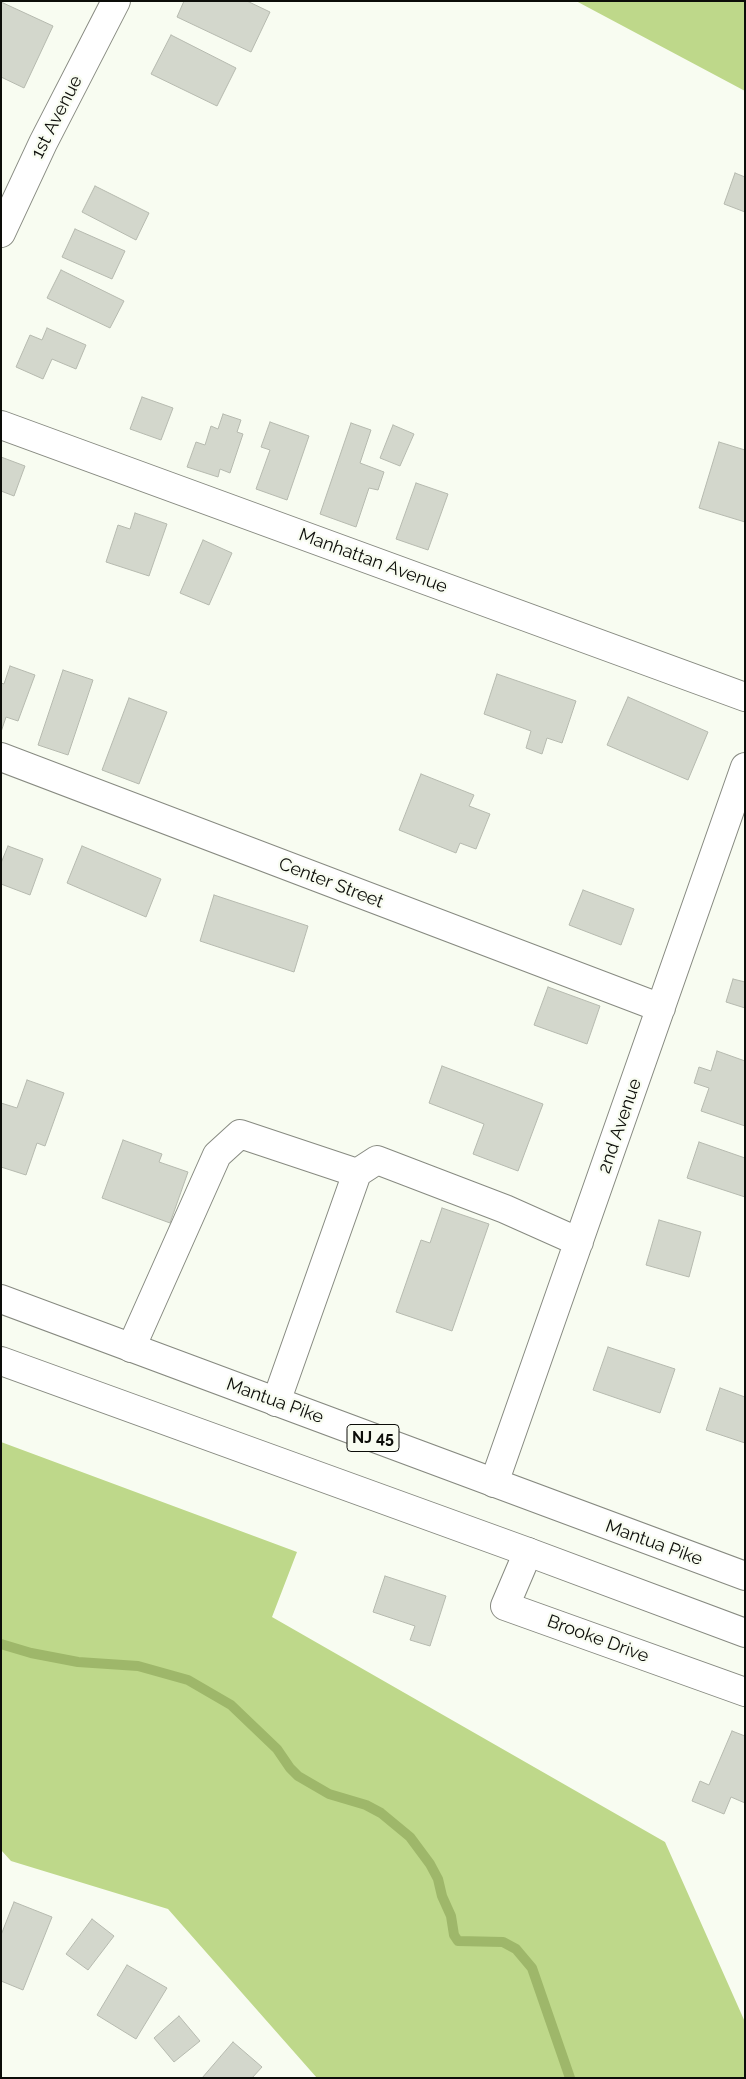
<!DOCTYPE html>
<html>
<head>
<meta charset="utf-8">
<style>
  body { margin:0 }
  #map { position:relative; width:746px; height:2079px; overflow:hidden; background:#f8fcf1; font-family:Raleway,sans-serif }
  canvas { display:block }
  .frame { position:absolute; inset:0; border:2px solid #0c0d09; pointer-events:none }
</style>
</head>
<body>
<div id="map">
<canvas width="746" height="2079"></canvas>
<div class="frame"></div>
</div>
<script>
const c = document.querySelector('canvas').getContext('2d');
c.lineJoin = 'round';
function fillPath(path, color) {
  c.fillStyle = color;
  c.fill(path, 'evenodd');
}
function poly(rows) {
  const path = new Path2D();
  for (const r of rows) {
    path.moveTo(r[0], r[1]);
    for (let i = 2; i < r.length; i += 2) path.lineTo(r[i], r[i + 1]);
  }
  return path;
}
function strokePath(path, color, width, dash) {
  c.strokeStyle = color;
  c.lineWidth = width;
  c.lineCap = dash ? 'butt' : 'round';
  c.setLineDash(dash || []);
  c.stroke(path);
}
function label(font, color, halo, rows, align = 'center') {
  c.font = font + ' Raleway,sans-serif';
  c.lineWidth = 4.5;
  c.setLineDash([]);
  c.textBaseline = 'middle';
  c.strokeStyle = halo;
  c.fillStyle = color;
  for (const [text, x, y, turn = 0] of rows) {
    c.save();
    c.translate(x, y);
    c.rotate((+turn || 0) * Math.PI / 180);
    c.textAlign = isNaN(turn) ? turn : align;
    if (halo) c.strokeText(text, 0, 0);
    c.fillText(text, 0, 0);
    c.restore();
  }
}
const forest = poly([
  [576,1,745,1,745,91],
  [1,1442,297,1552,272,1617,665,1842,745,2022,745,2078,317,2078,168,1909,11,1861,1,1850]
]);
const stream = poly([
  [1,1644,31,1653,78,1662,138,1666,188,1680,231,1705,277,1749,290,1768,298,1776,329,1794,366,1805,381,1813,410,1837,430,1864,438,1879,442,1896,451,1916,454,1935,458,1941,503,1942,516,1949,532,1968,570,2078]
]);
const building = poly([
  [184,1,247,1,270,12,251,52,177,17,184,1],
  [1,2,53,26,24,88,1,77,1,2],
  [171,35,236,68,217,106,151,74,171,35],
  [735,173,745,177,745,212,724,204,735,173],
  [95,186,149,213,136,240,82,212,95,186],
  [75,229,125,251,112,279,62,257,75,229],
  [61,270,124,301,110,328,47,298,61,270],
  [47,328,86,345,76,369,52,359,43,379,16,367,30,335,42,340,47,328],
  [142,397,173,408,161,440,130,429,142,397],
  [223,414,241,420,237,432,243,434,230,473,220,469,218,477,187,467,196,442,205,445,211,426,218,429,223,414],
  [270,422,309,436,287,500,256,489,270,450,261,447,270,422],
  [351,423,371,430,360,463,384,472,378,490,369,488,356,527,320,514,351,423],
  [393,425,414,434,400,466,380,458,393,425],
  [719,442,745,450,745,522,699,508,719,442],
  [1,457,25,466,14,496,1,491,1,457],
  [416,483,448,494,428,550,396,539,416,483],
  [135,513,167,524,149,576,106,562,118,525,130,529,135,513],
  [203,540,232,553,209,605,180,593,203,540],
  [10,666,35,675,18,721,6,717,1,732,1,683,4,684,10,666],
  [63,670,93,680,68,755,38,745,63,670],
  [497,674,576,701,562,743,547,738,542,754,526,748,531,731,484,714,497,674],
  [628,697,708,732,688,780,607,745,628,697],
  [129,698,167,712,139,784,102,770,129,698],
  [421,774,474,795,469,806,490,814,476,849,460,843,456,853,399,830,421,774],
  [8,846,43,859,30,895,1,884,1,863,8,846],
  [82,846,161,879,146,917,67,883,82,846],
  [583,890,634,909,621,945,569,925,583,890],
  [214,895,308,926,294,972,200,941,214,895],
  [733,979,745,982,745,1008,726,1002,733,979],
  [548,987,600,1006,587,1044,534,1025,548,987],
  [717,1051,745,1061,745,1126,701,1111,709,1088,694,1083,699,1067,711,1071,717,1051],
  [442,1066,543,1104,518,1171,473,1154,484,1124,429,1103,442,1066],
  [27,1080,64,1093,45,1146,37,1143,26,1175,1,1167,1,1103,17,1108,27,1080],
  [123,1140,162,1154,159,1162,188,1172,170,1223,102,1198,123,1140],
  [699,1142,745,1158,745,1197,687,1178,699,1142],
  [442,1208,489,1224,452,1331,396,1312,421,1240,430,1243,442,1208],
  [659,1220,701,1232,689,1277,646,1265,659,1220],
  [608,1347,675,1369,660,1413,593,1390,608,1347],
  [720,1388,745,1397,745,1443,706,1430,720,1388],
  [385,1576,446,1596,430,1646,410,1640,415,1626,373,1612,385,1576],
  [732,1731,745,1736,745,1803,731,1797,724,1814,692,1801,700,1781,709,1785,732,1731],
  [14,1902,52,1917,23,1990,1,1981,1,1935,14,1902],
  [92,1919,114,1936,88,1970,66,1954,92,1919],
  [127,1965,167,1988,136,2039,97,2015,127,1965],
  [179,2016,200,2041,174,2062,154,2038,179,2016],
  [233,2042,262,2067,252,2078,202,2078,233,2042]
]);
const minor = poly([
  [1,233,43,143,116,1],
  [1,425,745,697],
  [1,757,661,1008],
  [131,1348,217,1155,240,1134,357,1173],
  [276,1402,357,1173,377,1160,505,1209,579,1242],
  [494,1483,745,767],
  [528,1552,505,1606,745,1692]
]);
const major = poly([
  [1,1299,745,1576],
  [1,1361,528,1552,745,1633]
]);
const shields = [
  [373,1438,52]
];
const shieldNames = [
  ["NJ 45",373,1438]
];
const streetNames = [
  ["1st Avenue",57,117,-63],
  ["Manhattan Avenue",373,561,20],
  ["Center Street",331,883,21],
  ["2nd Avenue",620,1126,-71],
  ["Mantua Pike",275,1401,20],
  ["Mantua Pike",654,1543,20],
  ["Brooke Drive",598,1639,20]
];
fillPath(forest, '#bed88a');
strokePath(stream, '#9eb76a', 10);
fillPath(building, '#d3d7cc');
strokePath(building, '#b6baaf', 1);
strokePath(minor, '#878a81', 30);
strokePath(major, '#878a81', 30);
strokePath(minor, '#fff', 28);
strokePath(major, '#fff', 28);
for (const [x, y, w] of shields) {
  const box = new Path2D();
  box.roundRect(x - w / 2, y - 13.5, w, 27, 4);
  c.fillStyle = '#f8fcf1';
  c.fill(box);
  strokePath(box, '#0c0d09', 1);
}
label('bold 16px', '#0c0d09', null, shieldNames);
label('18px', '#0c0d09', '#f8fcf1', streetNames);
</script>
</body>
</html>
